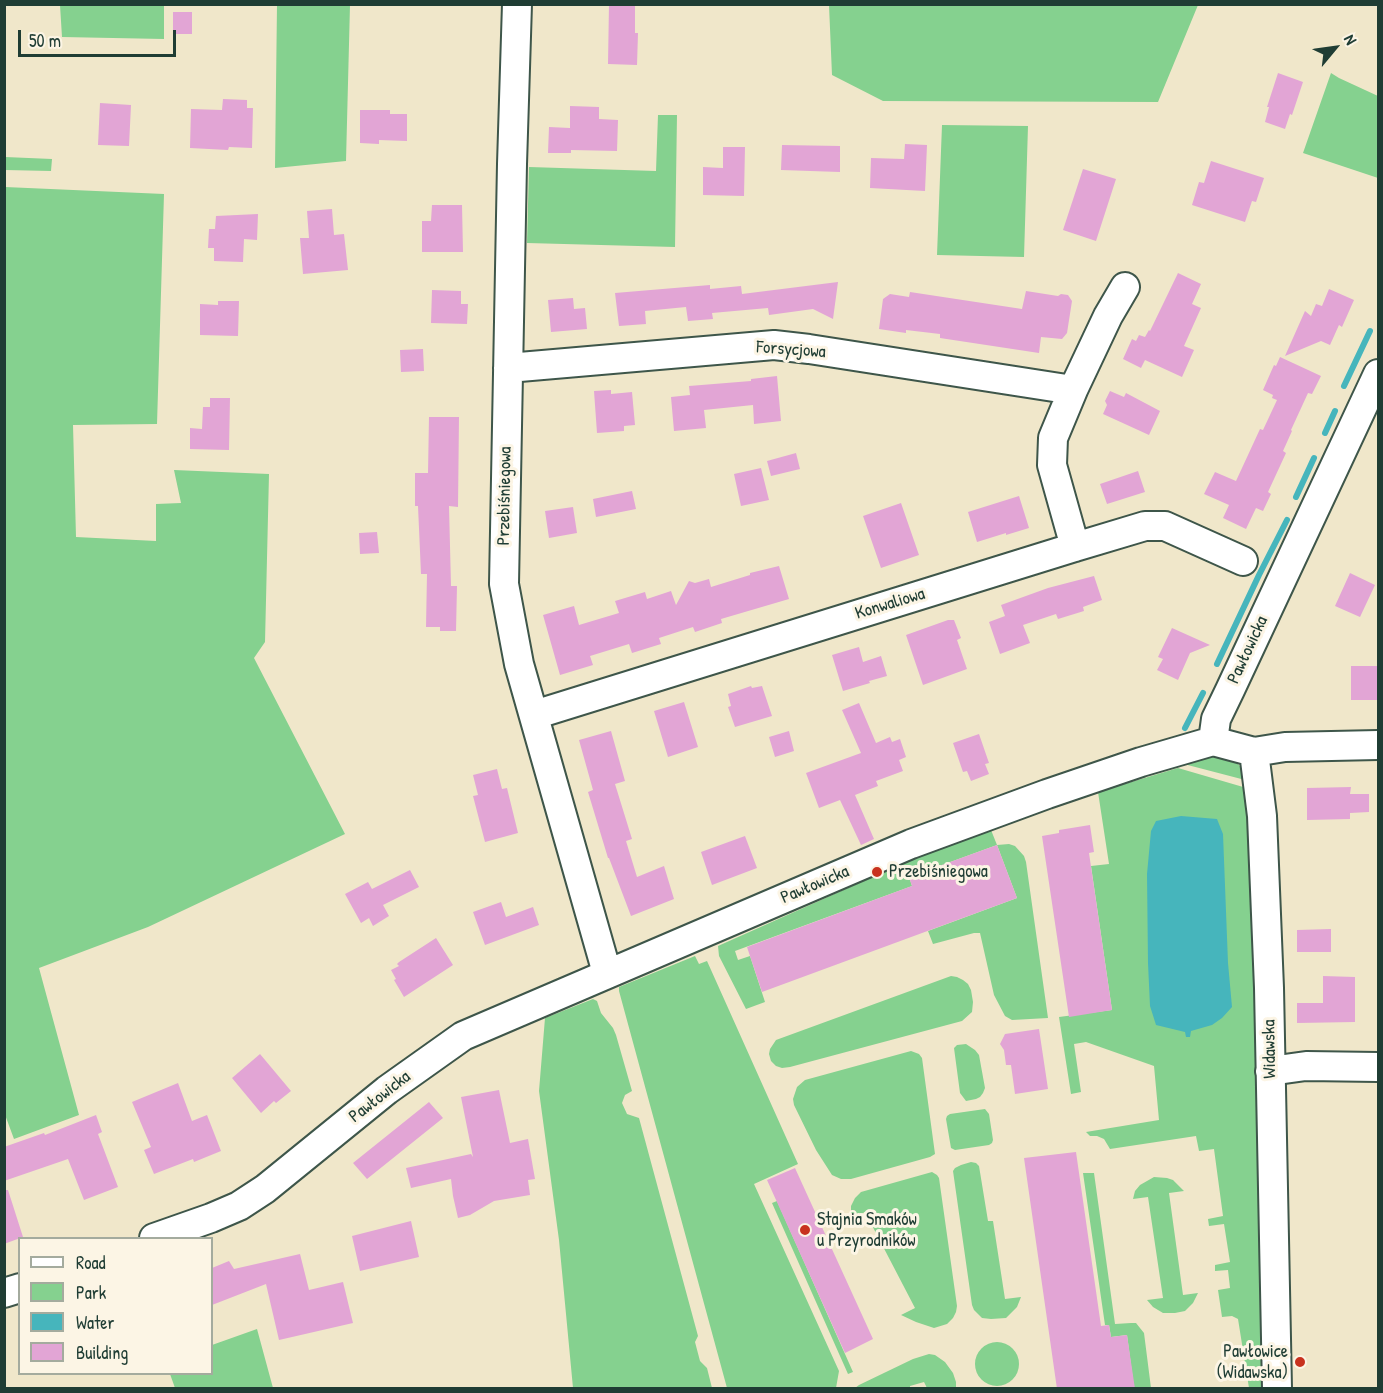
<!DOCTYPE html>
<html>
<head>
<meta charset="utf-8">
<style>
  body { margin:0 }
  #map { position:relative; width:1383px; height:1393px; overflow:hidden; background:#f0e7ca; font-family:"Patrick Hand",sans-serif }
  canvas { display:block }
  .frame { position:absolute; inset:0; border:6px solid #1f3d34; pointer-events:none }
  .legend { position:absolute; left:18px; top:1237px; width:195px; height:138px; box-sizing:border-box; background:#fcf5e5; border:2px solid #a4ab9e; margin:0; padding:8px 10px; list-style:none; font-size:18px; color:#1f3d34 }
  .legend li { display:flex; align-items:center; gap:12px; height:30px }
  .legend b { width:30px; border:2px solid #a4ab9e }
  .north { position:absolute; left:1305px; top:18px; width:60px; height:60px; -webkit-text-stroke:4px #fcf5e5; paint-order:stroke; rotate:61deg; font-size:16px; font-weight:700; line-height:24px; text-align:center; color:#1f3d34 }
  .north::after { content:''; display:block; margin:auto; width:21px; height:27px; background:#1f3d34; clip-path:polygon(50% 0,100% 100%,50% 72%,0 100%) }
  .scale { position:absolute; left:18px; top:30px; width:158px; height:27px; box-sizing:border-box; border:3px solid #1f3d34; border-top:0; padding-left:8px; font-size:18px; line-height:21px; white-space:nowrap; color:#1f3d34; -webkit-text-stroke:4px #fcf5e5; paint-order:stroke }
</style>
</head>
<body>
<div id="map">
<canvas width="1383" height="1393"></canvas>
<div class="frame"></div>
<ul class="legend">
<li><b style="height:8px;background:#fff"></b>Road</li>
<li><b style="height:16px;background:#85d18f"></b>Park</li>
<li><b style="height:16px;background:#46b5bc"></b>Water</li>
<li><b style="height:16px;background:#e2a5d5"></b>Building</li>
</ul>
<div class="north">N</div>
<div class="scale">50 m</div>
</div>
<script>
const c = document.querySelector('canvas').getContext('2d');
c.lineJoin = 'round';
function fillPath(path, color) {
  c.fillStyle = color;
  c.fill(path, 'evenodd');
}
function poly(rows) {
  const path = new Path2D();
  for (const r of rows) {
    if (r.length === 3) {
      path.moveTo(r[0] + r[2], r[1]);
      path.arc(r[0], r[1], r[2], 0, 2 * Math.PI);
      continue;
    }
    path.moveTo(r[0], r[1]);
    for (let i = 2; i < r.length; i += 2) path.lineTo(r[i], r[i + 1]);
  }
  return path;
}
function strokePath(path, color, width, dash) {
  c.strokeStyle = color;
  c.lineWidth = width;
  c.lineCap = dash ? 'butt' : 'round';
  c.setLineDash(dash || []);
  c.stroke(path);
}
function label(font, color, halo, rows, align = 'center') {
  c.font = font + ' "Patrick Hand",sans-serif';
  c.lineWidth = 6;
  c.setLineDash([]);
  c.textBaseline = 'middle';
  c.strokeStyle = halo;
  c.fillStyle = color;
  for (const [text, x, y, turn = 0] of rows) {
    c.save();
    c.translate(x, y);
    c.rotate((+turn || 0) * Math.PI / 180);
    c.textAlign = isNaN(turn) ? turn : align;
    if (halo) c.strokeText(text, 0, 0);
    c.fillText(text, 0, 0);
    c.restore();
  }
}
const green = poly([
  [60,5,164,5,164,39,62,37],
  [277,5,350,5,346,161,275,168],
  [829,5,829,4,1198,5,1158,102,883,101,832,75],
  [1331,73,1339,78,1378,96,1378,178,1303,153],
  [658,115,677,115,675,247,527,243,529,167,656,171],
  [942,125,1028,126,1024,257,937,255],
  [5,157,52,159,51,171,5,170],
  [5,187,164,194,157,424,73,425,76,537,156,541,156,504,181,503,174,470,269,474,265,642,254,658,345,834,148,927,39,968,79,1115,14,1139,4,1112],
  [1209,753,1236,762,1244,770,1249,781,1180,763],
  [1178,768,1250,789,1267,1388,1249,1388,1238,1319,1232,1316,1222,1317,1218,1290,1230,1288,1228,1270,1215,1271,1215,1265,1230,1262,1224,1224,1209,1226,1208,1219,1223,1216,1214,1149,1199,1151,1196,1136,1110,1149,1104,1139,1097,1136,1090,1136,1086,1132,1159,1120,1154,1066,1086,1042,1074,1044,1081,1092,1071,1094,1059,1017,1112,1010,1091,866,1109,864,1098,792],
  [989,825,997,845,1009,844,1015,846,1024,856,1026,862,1048,1018,1012,1020,1005,1016,994,995,980,933,974,933,933,944,928,931,1017,898,997,845,909,877,912,886,735,951,738,960,750,956,765,1002,746,1009,719,956,718,946],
  [695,956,699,964,707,961,798,1164,754,1184,839,1371,836,1388,727,1388,619,991,619,987],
  [951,976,957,977,963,980,968,984,971,990,973,1002,972,1012,962,1021,790,1067,782,1068,776,1066,771,1061,769,1054,770,1049,776,1040],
  [593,999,597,1001,601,1013,613,1028,616,1035,632,1091,625,1095,622,1103,627,1114,639,1118,698,1336,695,1342,700,1361,707,1368,712,1388,573,1388,559,1240,539,1091,545,1018],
  [966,1044,975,1050,979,1055,985,1088,983,1093,980,1097,976,1099,966,1101,960,1093,954,1048,957,1045],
  [911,1051,919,1054,922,1058,935,1154,930,1157,851,1179,841,1179,832,1175,816,1150,794,1105,793,1099,797,1087,805,1080],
  [985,1109,989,1114,993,1140,992,1143,989,1145,955,1150,951,1148,946,1119,947,1116,950,1114],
  [971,1162,976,1163,979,1166,988,1221,993,1221,1005,1299,1021,1297,1017,1307,1006,1318,991,1319,982,1318,974,1310,972,1305,953,1171,955,1168,961,1165],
  [932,1172,937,1175,939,1178,957,1306,956,1312,953,1318,947,1324,934,1328,916,1322,901,1315,915,1308,865,1212,853,1218,851,1215,851,1206,855,1198,861,1192],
  [1083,1173,1094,1173,1115,1324,1131,1323,1136,1323,1144,1333,1151,1388,1134,1388,1127,1335,1111,1337,1109,1325,1105,1325],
  [1154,1177,1167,1178,1173,1180,1184,1191,1169,1193,1183,1295,1198,1293,1193,1303,1185,1311,1175,1313,1163,1313,1153,1307,1147,1300,1163,1298,1148,1197,1133,1199,1135,1191,1140,1185],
  [777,1201,853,1372,848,1374,772,1203],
  [257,1329,273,1388,175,1388,170,1374,212,1374,212,1345],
  [997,1364,22],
  [929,1354,935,1355,945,1362,953,1373,956,1382,956,1388,927,1388,924,1382,910,1386,910,1388,855,1388,859,1385,913,1359]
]);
const water = poly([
  [1181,816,1217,819,1223,834,1228,963,1232,1007,1222,1018,1212,1025,1191,1031,1190,1037,1186,1037,1185,1032,1156,1025,1150,1006,1148,963,1147,874,1151,831,1156,821]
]);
const stream = poly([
  [1344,386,1370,331],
  [1325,433,1335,411],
  [1296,497,1314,458],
  [1217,664,1259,575,1287,520],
  [1185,728,1203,693]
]);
const building = poly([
  [609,4,635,4,635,33,638,33,637,65,608,64],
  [173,12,192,12,192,34,173,34],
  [1278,73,1303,82,1292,115,1290,114,1285,129,1265,122,1269,107,1267,107],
  [223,99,247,100,247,108,253,108,252,148,229,147,228,150,190,148,191,109,222,110],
  [100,103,131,105,129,146,98,145],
  [570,106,599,107,599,119,618,120,617,151,571,150,571,153,548,153,549,127,570,128],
  [360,110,390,110,390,114,407,114,407,141,379,140,379,144,360,143],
  [905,144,927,145,925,191,870,188,871,158,904,159],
  [782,145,840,146,840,172,781,170],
  [723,147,745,147,744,196,703,195,703,167,723,168],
  [1211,161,1264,178,1256,202,1252,201,1245,222,1192,205,1199,182,1204,183],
  [1083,169,1116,179,1096,241,1063,230],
  [432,205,462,205,463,252,422,252,422,221,431,221],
  [332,209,334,235,344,234,348,270,303,274,300,238,309,238,307,211],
  [258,214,257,240,244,239,243,262,214,261,214,248,208,248,209,229,215,229,216,216],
  [1178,273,1201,284,1192,304,1201,308,1184,346,1194,350,1182,377,1145,360,1141,368,1123,359,1132,339,1136,341,1139,335,1145,337,1149,330,1150,331],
  [838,282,833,319,813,309,769,315,768,308,712,313,713,319,688,321,686,307,645,311,646,324,619,326,615,293,710,285,710,289,741,286,742,294],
  [1329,289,1354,300,1342,327,1339,325,1330,345,1321,341,1285,356,1305,311,1311,316,1316,304,1322,306],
  [432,290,461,291,461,304,468,304,467,324,431,323],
  [1026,291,1058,296,1061,294,1068,295,1072,301,1067,333,1062,339,1041,337,1039,353,940,338,940,334,906,330,906,333,879,329,883,299,890,294,909,297,910,292,1022,309],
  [573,298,574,309,585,308,587,329,551,332,548,300],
  [218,301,239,301,238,336,200,335,200,304,218,305],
  [423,349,424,371,401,372,400,350],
  [1280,357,1321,376,1312,394,1308,393,1291,430,1292,431,1283,451,1286,453,1268,492,1271,494,1263,511,1256,508,1246,529,1223,518,1229,505,1204,494,1215,472,1236,481,1260,429,1263,430,1277,400,1272,398,1273,395,1263,390,1274,365,1276,366],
  [777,376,781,421,754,424,753,405,704,410,706,428,674,431,671,397,690,395,689,386,751,381,751,379],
  [611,390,611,394,632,392,635,425,624,426,624,431,597,433,594,391],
  [1110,391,1124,397,1126,393,1160,411,1149,435,1103,414,1107,405,1105,401],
  [210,398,230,398,229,450,190,449,190,428,202,429,203,407,210,407],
  [429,417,459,417,458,507,449,506,451,586,457,586,456,631,440,631,440,627,426,627,427,574,421,574,418,506,415,506,415,473,428,473],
  [796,453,800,469,771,476,767,461],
  [761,468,769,500,741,506,734,474],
  [1138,471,1145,492,1107,504,1100,484],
  [632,491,636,509,596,517,593,499],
  [1019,496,1029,528,1006,535,1006,533,977,542,968,512],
  [901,503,919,555,881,568,863,516],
  [573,507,577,533,549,538,545,511],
  [377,532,379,553,360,554,359,533],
  [779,566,789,599,721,619,722,623,695,632,693,627,659,638,661,644,632,653,629,644,590,656,593,665,560,675,543,615,574,606,579,625,619,613,615,601,645,592,647,599,671,591,676,605,689,581,695,583,709,579,711,587,750,575,750,573],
  [1350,573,1375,585,1360,617,1335,606],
  [1094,576,1102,600,1083,607,1084,611,1058,619,1056,614,1023,625,1030,643,1000,654,989,622,1005,616,1001,605,1048,588],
  [948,620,954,620,961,638,957,640,967,669,923,685,906,635],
  [1172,628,1210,645,1190,653,1178,680,1157,670,1163,659,1158,657],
  [859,647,863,662,881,656,887,676,869,681,870,683,843,691,832,655],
  [1351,666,1378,666,1378,700,1351,700],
  [751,686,752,688,762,686,772,716,735,727,728,707,731,706,728,694],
  [684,702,698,747,668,757,654,711],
  [859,703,876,743,890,737,892,742,900,739,906,757,899,760,903,771,876,781,878,786,855,795,874,839,861,845,840,800,819,808,806,773,861,753,842,710],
  [611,731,625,781,615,784,632,839,626,841,637,877,664,866,674,899,631,916,609,858,608,858,588,792,593,790,579,740],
  [789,731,794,751,775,757,769,737],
  [979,734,989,763,985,764,989,774,971,781,967,771,963,772,953,743],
  [497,769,502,789,507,788,518,833,485,842,473,796,478,795,473,775],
  [1351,787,1350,794,1369,794,1369,812,1350,813,1350,819,1307,820,1307,788],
  [1090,825,1094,852,1089,853,1112,1010,1069,1017,1042,836,1059,833,1059,830],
  [745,836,757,868,712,885,701,852],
  [997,845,1017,898,762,992,747,947,912,886,909,877],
  [410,870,419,887,383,905,389,916,373,926,369,918,361,923,345,894,368,882,372,889],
  [501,902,506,917,533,907,539,925,485,945,473,912],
  [1331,929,1331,952,1297,952,1297,930],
  [436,938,453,965,404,997,394,980,396,979,391,970,399,966,397,964,399,962],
  [1323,976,1355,977,1355,1022,1297,1023,1297,1003,1323,1003],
  [1039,1029,1048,1089,1015,1094,1011,1065,1006,1065,1004,1050,1000,1044,1005,1034],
  [260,1054,291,1091,276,1103,274,1101,261,1113,232,1078],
  [178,1083,192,1121,207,1115,221,1151,194,1162,193,1159,154,1174,144,1150,151,1147,132,1102],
  [499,1090,510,1143,528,1139,535,1179,528,1180,530,1195,494,1201,470,1215,458,1218,453,1196,451,1179,411,1188,406,1168,471,1154,473,1157,461,1097],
  [429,1102,443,1118,367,1179,353,1163],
  [96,1115,102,1132,98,1134,118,1187,84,1200,68,1159,4,1181,4,1147,44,1133,45,1135],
  [1076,1152,1101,1326,1109,1325,1111,1337,1127,1335,1135,1389,1057,1389,1024,1158],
  [795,1168,873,1339,845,1353,767,1180],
  [4,1190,8,1190,23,1237,4,1244],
  [411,1221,419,1257,360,1271,352,1236],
  [300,1254,309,1290,343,1282,353,1323,279,1340,266,1284,212,1305,212,1268,229,1261,234,1269]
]);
const minor = poly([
  [517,4,512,164,504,584,519,664,607,973],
  [508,368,774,345,809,349,1073,390],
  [1075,547,1052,465,1053,438,1073,390,1108,316,1125,287],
  [534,715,1075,547,1145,526,1165,526,1243,561],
  [1213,741,1216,719,1230,690,1378,374],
  [1213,741,1254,752,1285,747,1378,745],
  [1254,752,1262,816,1269,988,1277,1388],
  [1270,1071,1306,1066,1378,1067],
  [154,1238,211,1218,239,1206,265,1189,387,1090,463,1036,911,844,1047,794,1141,762,1213,741],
  [4,1293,20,1288]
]);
const markers = [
  [877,872,6,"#c8321e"],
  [805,1230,6,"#c8321e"],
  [1300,1362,6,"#c8321e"]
];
const streetNames = [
  ["Forsycjowa",791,350,4],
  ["Przebiśniegowa",505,496,-89],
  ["Konwaliowa",890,604,-17],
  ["Pawłowicka",1248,650,-65],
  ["Pawłowicka",815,885,-23],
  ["Widawska",1270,1049,-91],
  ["Pawłowicka",380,1097,-38]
];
const poiNames = [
  ["Przebiśniegowa",889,872],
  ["Stajnia Smaków",817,1220],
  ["u Przyrodników",817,1241],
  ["Pawłowice",1288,1352,"right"],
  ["(Widawska)",1288,1373,"right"]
];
fillPath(green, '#85d18f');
fillPath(water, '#46b5bc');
strokePath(stream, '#46b5bc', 6);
fillPath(building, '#e2a5d5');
strokePath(minor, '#3e564a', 32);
strokePath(minor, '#fff', 28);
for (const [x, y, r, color] of markers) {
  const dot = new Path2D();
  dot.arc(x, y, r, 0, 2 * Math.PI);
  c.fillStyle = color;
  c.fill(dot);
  strokePath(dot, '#fcf5e5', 2);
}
label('18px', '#1f3d34', '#fcf5e5', streetNames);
label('18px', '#1f3d34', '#fcf5e5', poiNames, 'left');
</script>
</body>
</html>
